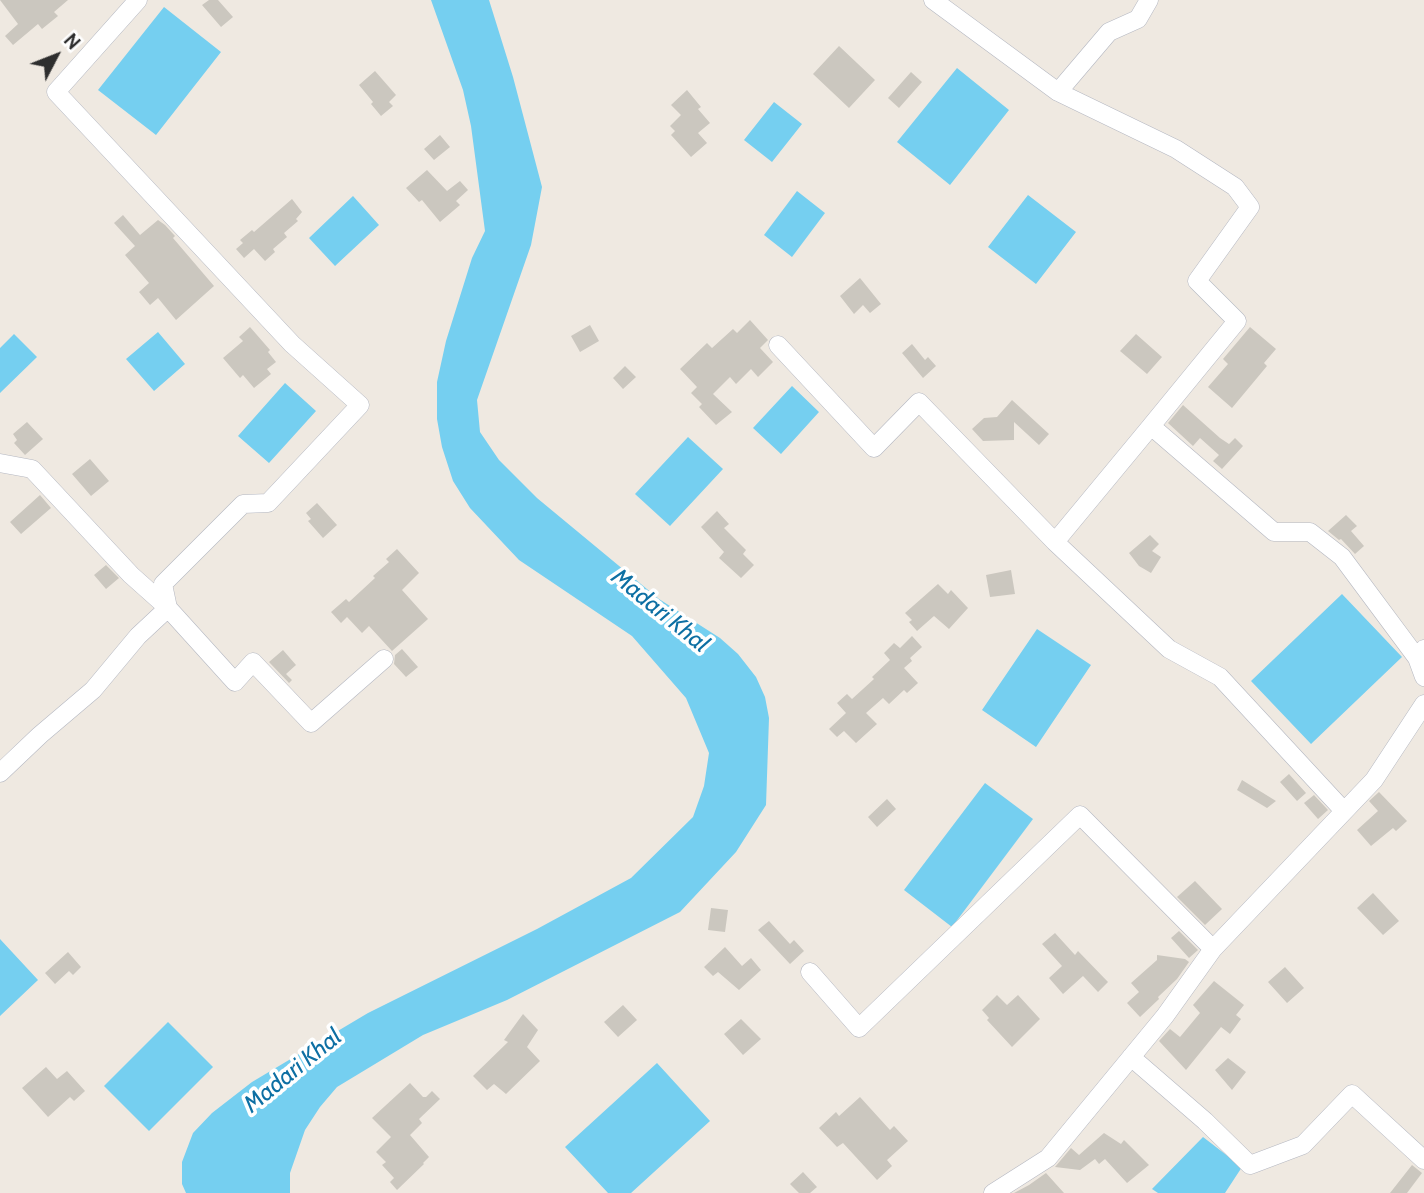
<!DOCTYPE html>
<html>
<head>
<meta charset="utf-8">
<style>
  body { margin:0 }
  #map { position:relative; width:1424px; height:1193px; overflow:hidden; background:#efe9e1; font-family:Cabin,sans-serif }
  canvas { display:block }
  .north { position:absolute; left:21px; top:21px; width:70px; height:70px; -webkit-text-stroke:5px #fff; paint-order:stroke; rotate:48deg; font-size:19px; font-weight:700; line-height:28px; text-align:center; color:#2e2e2e }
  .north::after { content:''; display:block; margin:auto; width:24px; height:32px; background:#2e2e2e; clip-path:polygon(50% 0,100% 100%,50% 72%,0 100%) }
</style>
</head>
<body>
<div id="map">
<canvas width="1424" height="1193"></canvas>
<div class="north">N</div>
</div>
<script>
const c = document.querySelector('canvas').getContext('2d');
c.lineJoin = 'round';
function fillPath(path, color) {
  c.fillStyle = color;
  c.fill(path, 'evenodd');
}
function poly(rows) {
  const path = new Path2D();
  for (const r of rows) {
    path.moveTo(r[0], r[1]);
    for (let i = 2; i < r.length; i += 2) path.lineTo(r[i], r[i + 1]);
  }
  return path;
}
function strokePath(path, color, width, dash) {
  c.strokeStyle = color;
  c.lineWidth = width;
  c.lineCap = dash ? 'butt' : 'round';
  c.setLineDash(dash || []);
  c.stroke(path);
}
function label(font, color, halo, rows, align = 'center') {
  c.font = font + ' Cabin,sans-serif';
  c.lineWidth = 7;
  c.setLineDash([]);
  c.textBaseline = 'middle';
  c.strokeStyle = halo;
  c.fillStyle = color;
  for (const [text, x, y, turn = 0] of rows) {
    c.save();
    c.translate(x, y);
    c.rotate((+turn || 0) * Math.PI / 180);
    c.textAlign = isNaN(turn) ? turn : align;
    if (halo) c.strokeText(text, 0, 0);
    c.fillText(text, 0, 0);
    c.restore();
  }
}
const water = poly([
  [431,0,489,0,513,77,542,187,531,245,477,400,480,432,499,460,537,498,659,599,720,638,738,654,756,677,765,697,769,718,766,805,736,852,680,912,507,1000,423,1035,337,1087,320,1107,305,1130,290,1173,290,1193,186,1193,182,1184,182,1162,193,1133,212,1113,252,1082,368,1013,537,929,631,878,693,817,704,786,709,753,686,698,632,636,519,560,470,508,453,481,442,447,437,419,437,382,446,341,472,258,485,231,471,126,463,90],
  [164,7,221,52,156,135,98,90],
  [957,68,1009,110,950,185,897,142],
  [774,102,802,124,772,162,744,140],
  [797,191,825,213,792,257,764,235],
  [1028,195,1076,232,1036,284,988,247],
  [353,196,379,225,335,266,309,238],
  [158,332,185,364,154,391,126,359],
  [14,334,37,357,0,393,0,348],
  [285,383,316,411,269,463,238,436],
  [792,386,819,412,781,454,753,428],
  [688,437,723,469,670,526,635,494],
  [1342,594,1402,657,1311,744,1251,681],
  [1037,629,1091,665,1036,747,982,710],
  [985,783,1033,819,952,927,904,890],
  [0,939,38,980,0,1016],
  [168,1022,213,1067,149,1131,104,1086],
  [657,1063,710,1121,631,1193,608,1193,565,1147],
  [1203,1137,1242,1167,1225,1193,1158,1193,1152,1189]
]);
const building = poly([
  [0,0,68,0,54,12,58,16,42,29,38,24,13,45,5,36,18,24],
  [209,0,218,0,233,17,221,27,202,5],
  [839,46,875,80,849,108,813,74],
  [375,71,396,95,389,102,393,106,381,116,371,104,373,102,359,85],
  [911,72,922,82,899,108,888,98],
  [687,90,701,107,698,109,710,123,698,133,707,143,691,157,671,135,675,131,670,126,681,115,671,105],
  [440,135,450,147,434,160,424,149],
  [427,170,447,191,460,181,468,190,456,201,460,205,440,222,422,200,419,202,406,188],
  [292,199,302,212,296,219,298,221,284,233,287,237,273,249,275,252,265,261,254,249,244,258,236,249,243,243,240,240,252,230,254,232],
  [123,215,140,235,158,220,165,225,175,236,173,238,214,286,176,320,158,298,150,305,139,292,149,283,125,255,135,246,114,223],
  [860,278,881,304,870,313,863,305,854,314,840,296],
  [750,320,768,340,760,348,773,362,758,377,751,369,736,384,730,377,713,394,732,412,716,425,699,407,702,404,691,393,697,387,680,369,707,343,712,348,733,329,737,333],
  [590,325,599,341,580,352,571,336],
  [250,327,270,350,268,352,276,362,267,369,271,374,254,388,243,375,240,378,223,358,243,341,239,337],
  [1250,327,1276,349,1264,363,1267,366,1232,408,1208,387,1228,364,1223,359],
  [1136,334,1162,357,1147,374,1120,351],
  [912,344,925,360,928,357,936,366,923,378,902,353],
  [625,366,636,377,623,389,613,378],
  [1012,400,1049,434,1039,445,1014,422,1014,440,983,441,972,429,984,418,997,417],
  [1183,405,1220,438,1229,444,1235,438,1243,446,1222,469,1213,461,1219,455,1200,438,1193,446,1168,423],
  [27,422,43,439,25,455,14,443,17,440,13,434],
  [90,459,109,481,91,496,72,474],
  [40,495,51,508,21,534,10,522],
  [317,503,337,525,323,538,308,521,311,519,306,513],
  [717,511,729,524,724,528,746,550,743,554,754,565,741,578,719,558,724,552,701,527],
  [1346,515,1357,526,1351,531,1364,546,1355,554,1341,539,1339,540,1328,531],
  [1150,535,1159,544,1152,551,1161,557,1151,573,1139,566,1129,553],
  [397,549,419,573,402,590,428,619,392,651,369,626,362,633,347,617,341,623,331,612,346,599,349,602,375,578,373,576,389,562,386,559],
  [106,565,119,578,106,589,94,575],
  [1011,570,1015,594,990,597,986,575],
  [938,584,948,594,951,590,968,608,949,629,934,616,917,631,909,622,912,620,905,613],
  [912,636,922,647,910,658,912,661,904,668,918,683,907,693,904,690,889,704,883,698,866,713,877,724,856,743,844,731,837,737,829,729,846,713,837,703,847,694,852,699,874,679,872,677,890,660,884,653,894,643,900,648],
  [402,649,418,667,406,677,394,664,395,655],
  [283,650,296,665,286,674,292,680,289,683,269,662],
  [1289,774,1306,793,1297,801,1280,782],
  [1242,780,1276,801,1267,808,1237,790],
  [1379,792,1407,821,1396,831,1393,828,1371,846,1357,830,1378,811,1369,801],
  [1314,795,1328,810,1318,819,1304,803],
  [887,799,896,809,877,827,868,817],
  [1195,881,1222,909,1205,925,1177,897],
  [1373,893,1399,921,1383,935,1357,908],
  [711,908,728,910,725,932,708,930],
  [769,921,790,944,794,940,804,951,790,964,758,930],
  [1179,931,1198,950,1189,958,1171,938],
  [1055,933,1075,955,1078,951,1108,982,1098,992,1083,976,1063,994,1049,978,1062,966,1042,944],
  [725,947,742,966,751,958,761,970,739,990,718,972,713,976,704,967],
  [68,952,81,967,73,975,69,971,55,984,45,973],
  [1157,955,1185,959,1189,962,1177,979,1158,997,1159,999,1140,1017,1127,1003,1139,992,1131,983,1157,960],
  [1285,967,1304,988,1287,1003,1268,982],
  [1214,981,1244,1005,1236,1015,1241,1019,1230,1034,1221,1027,1186,1070,1159,1041,1170,1029,1180,1037,1200,1013,1193,1005],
  [997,995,1007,1005,1018,995,1040,1019,1012,1047,987,1020,989,1018,982,1010],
  [623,1005,637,1020,618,1037,604,1022],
  [523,1014,538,1030,527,1047,540,1061,506,1094,494,1084,487,1090,473,1076,508,1042,504,1040],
  [741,1019,761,1039,743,1055,724,1034],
  [1228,1058,1246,1072,1232,1090,1215,1070],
  [46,1067,57,1079,67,1071,85,1091,74,1101,70,1097,48,1117,22,1088],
  [410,1083,423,1097,426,1097,432,1091,440,1099,419,1119,422,1123,410,1135,429,1157,423,1163,424,1164,397,1190,390,1182,394,1178,382,1165,386,1162,376,1152,391,1137,372,1118],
  [860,1097,890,1130,894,1126,908,1141,887,1160,892,1166,877,1180,843,1143,837,1147,819,1128,836,1112,839,1116],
  [1104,1133,1121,1144,1124,1140,1149,1165,1127,1183,1105,1159,1099,1164,1095,1159,1080,1170,1055,1167,1071,1148,1079,1155],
  [1412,1165,1422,1173,1407,1193,1390,1193],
  [803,1172,817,1187,810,1193,799,1193,790,1184],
  [1046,1173,1064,1193,1014,1193,1029,1185]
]);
const street = poly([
  [138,0,56,92,292,344,360,405,268,503,243,504,163,584,168,608,235,682,253,662,311,723,384,659],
  [933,0,1058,92,1176,149,1235,187,1250,207,1197,281,1237,321,1151,426,1274,532,1310,532,1342,557,1417,658],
  [1058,92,1109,32,1138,19,1149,0],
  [778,345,874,448,919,402,1055,542,1151,426],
  [0,463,32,469,131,575,168,608,138,636,93,690,40,735,0,773],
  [1055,542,1169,649,1220,677,1344,811],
  [1424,649,1417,658,1424,677],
  [810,972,859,1028,1080,815,1213,949],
  [1131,1057,1205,1121,1250,1165,1303,1145,1352,1094,1424,1160],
  [993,1193,1048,1158,1165,1016,1213,949,1374,780,1424,704]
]);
const waterNames = [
  ["Madari Khal",660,611,39],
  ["Madari Khal",293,1071,-39]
];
fillPath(water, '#75cff0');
fillPath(building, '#cbc7bf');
strokePath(street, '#b4b7c1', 19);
strokePath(street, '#fff', 18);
label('italic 24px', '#0d6fa3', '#fff', waterNames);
</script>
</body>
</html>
